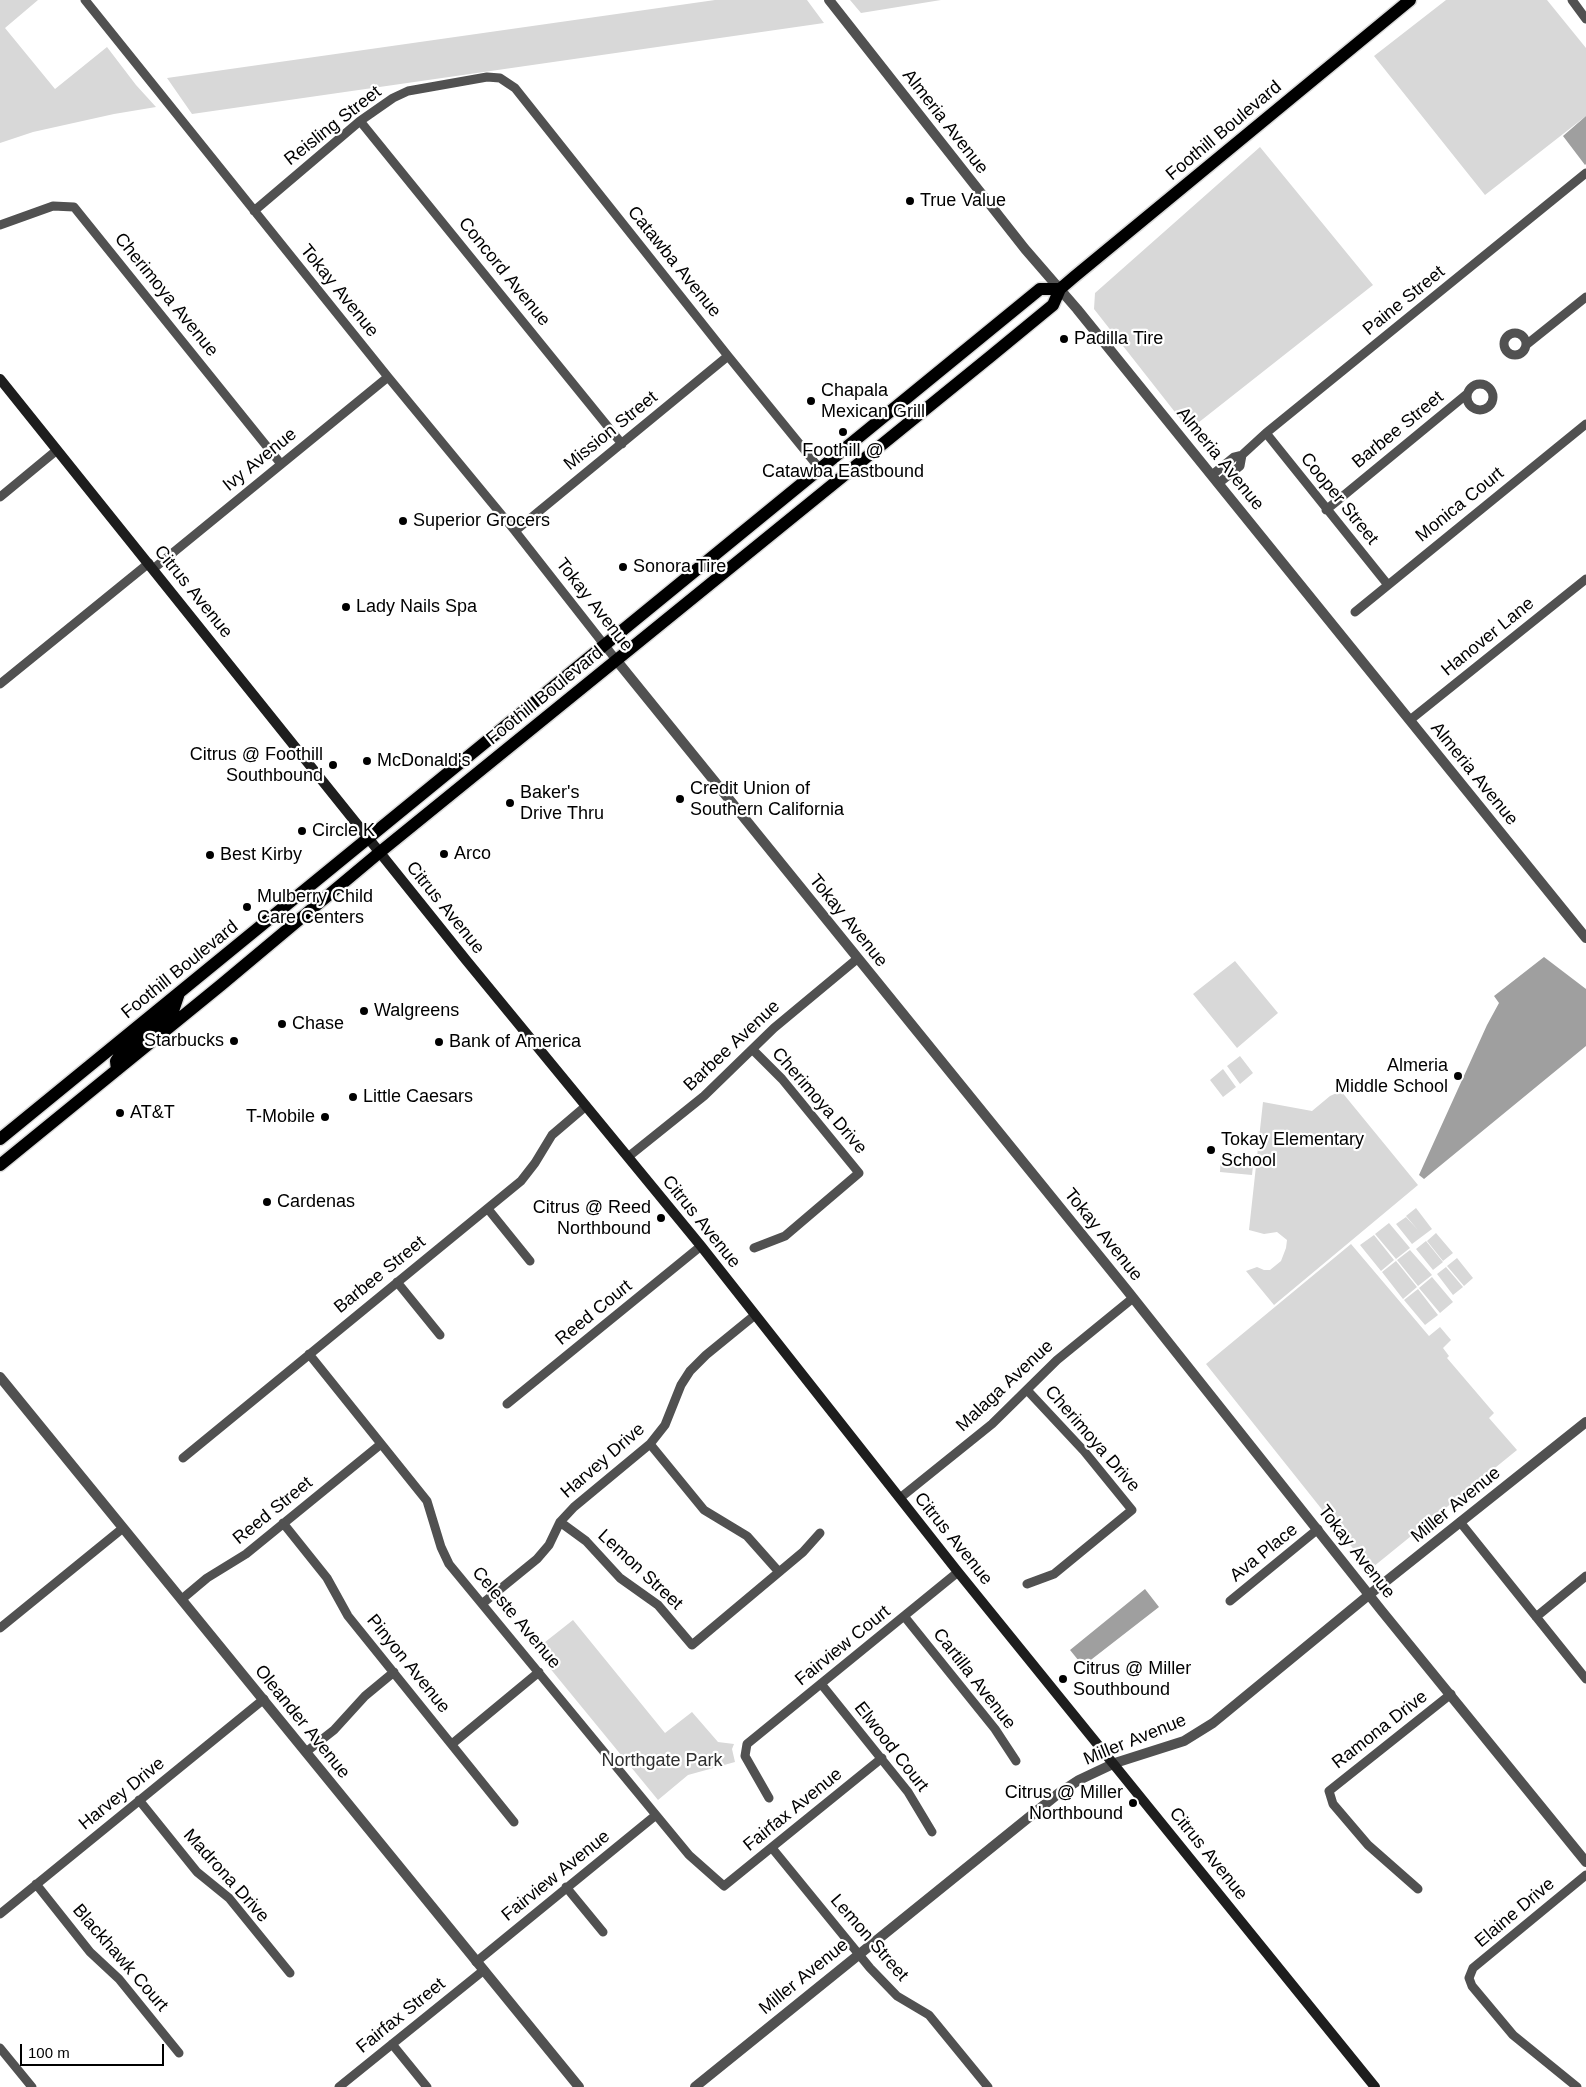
<!DOCTYPE html>
<html>
<head>
<meta charset="utf-8">
<style>
  body { margin:0 }
  #map { position:relative; width:1586px; height:2087px; overflow:hidden; background:#fff; font-family:Helvetica,sans-serif }
  canvas { display:block }
  .scale { position:absolute; left:20px; top:2044px; width:144px; height:22px; box-sizing:border-box; border:2px solid #000; border-top:0; padding-left:6px; font-size:15px; line-height:18px; white-space:nowrap; color:#000; -webkit-text-stroke:4px #fff; paint-order:stroke }
</style>
</head>
<body>
<div id="map">
<canvas width="1586" height="2087"></canvas>
<div class="scale">100 m</div>
</div>
<script>
const c = document.querySelector('canvas').getContext('2d');
c.lineJoin = 'round';
function fillPath(path, color) {
  c.fillStyle = color;
  c.fill(path, 'evenodd');
}
function poly(rows) {
  const path = new Path2D();
  for (const r of rows) {
    if (r.length === 3) {
      path.moveTo(r[0] + r[2], r[1]);
      path.arc(r[0], r[1], r[2], 0, 2 * Math.PI);
      continue;
    }
    path.moveTo(r[0], r[1]);
    for (let i = 2; i < r.length; i += 2) path.lineTo(r[i], r[i + 1]);
  }
  return path;
}
function strokePath(path, color, width, dash) {
  c.strokeStyle = color;
  c.lineWidth = width;
  c.lineCap = dash ? 'butt' : 'round';
  c.setLineDash(dash || []);
  c.stroke(path);
}
function label(font, color, halo, rows, align = 'center') {
  c.font = font + ' Helvetica,sans-serif';
  c.lineWidth = 4.5;
  c.setLineDash([]);
  c.textBaseline = 'middle';
  c.strokeStyle = halo;
  c.fillStyle = color;
  for (const [text, x, y, turn = 0] of rows) {
    c.save();
    c.translate(x, y);
    c.rotate((+turn || 0) * Math.PI / 180);
    c.textAlign = isNaN(turn) ? turn : align;
    if (halo) c.strokeText(text, 0, 0);
    c.fillText(text, 0, 0);
    c.restore();
  }
}
const green = poly([
  [0,0,38,0,5,28,55,89,107,47,136,85,156,107,114,114,33,132,0,143],
  [715,0,807,0,824,23,192,114,167,78],
  [850,0,941,0,861,13],
  [1446,0,1547,0,1586,48,1586,116,1485,195,1374,56],
  [1260,147,1373,285,1189,430,1094,309,1095,293],
  [1235,961,1278,1013,1237,1048,1193,994],
  [1240,1056,1253,1073,1240,1084,1227,1066],
  [1223,1069,1236,1087,1223,1097,1210,1080],
  [1341,1091,1418,1185,1274,1305,1246,1271,1257,1267,1264,1270,1270,1270,1281,1261,1286,1248,1287,1240,1277,1232,1264,1234,1249,1230,1263,1102,1312,1111,1330,1096],
  [1221,1153,1254,1156,1252,1175,1220,1172],
  [1416,1208,1432,1229,1412,1244,1396,1224,1406,1217,1418,1230,1406,1216],
  [1389,1223,1410,1248,1396,1259,1375,1234],
  [1436,1233,1453,1253,1443,1261,1427,1241],
  [1374,1235,1394,1260,1381,1271,1360,1245],
  [1426,1241,1443,1262,1433,1270,1416,1249],
  [1351,1244,1429,1336,1440,1327,1451,1340,1443,1348,1449,1356,1447,1358,1494,1413,1489,1418,1517,1450,1373,1567,1367,1566,1206,1364],
  [1410,1250,1432,1275,1418,1286,1397,1260],
  [1457,1258,1473,1278,1464,1286,1447,1266],
  [1396,1261,1417,1287,1403,1299,1382,1272],
  [1446,1267,1463,1287,1453,1295,1437,1274],
  [1432,1277,1453,1302,1440,1313,1419,1288],
  [1418,1289,1438,1315,1425,1325,1404,1300],
  [573,1620,665,1733,692,1712,718,1742,734,1744,732,1749,735,1762,688,1775,658,1800,535,1650]
]);
const water = poly([
  [1586,116,1586,164,1585,165,1563,136],
  [1544,957,1586,989,1586,1046,1424,1179,1419,1175,1487,1025,1499,1003,1494,996],
  [1145,1589,1159,1607,1083,1666,1070,1650]
]);
const minor = poly([
  [85,0,388,377,515,531,617,661],
  [1572,0,1586,19],
  [360,121,622,444],
  [254,211,360,121,393,98,408,91,487,77,500,78,515,88,728,356,820,469],
  [0,225,53,206,74,207,281,464],
  [1515,344,11],
  [1526,345,1586,297],
  [1480,397,13],
  [1266,433,1388,585],
  [1212,475,1234,457,1242,455,1266,433,1586,173],
  [1219,483,1240,466,1242,455],
  [0,497,57,450],
  [1326,510,1467,394],
  [515,531,728,356],
  [153,569,388,377],
  [1355,612,1586,424],
  [0,684,149,563],
  [1410,720,1586,579],
  [753,1050,782,1079,859,1173,785,1236,754,1248],
  [628,1157,704,1096,774,1028,857,959],
  [488,1209,530,1261],
  [397,1282,440,1335],
  [309,1354,427,1501,441,1547,449,1564,689,1855,724,1886,882,1758],
  [1027,1390,1084,1451,1132,1510,1054,1574,1027,1584],
  [507,1404,701,1246],
  [650,1444,704,1510,747,1536,779,1572],
  [183,1458,521,1181,535,1163,552,1135,586,1106],
  [900,1498,992,1424,1057,1360,1133,1298],
  [560,1522,586,1541,620,1578,658,1605,692,1645,803,1552,820,1533],
  [1460,1522,1586,1679],
  [283,1523,327,1578,348,1616,514,1822],
  [182,1599,207,1578,246,1554,381,1444],
  [1230,1601,1318,1529],
  [483,1603,537,1559,549,1545,560,1522,574,1507,650,1444,665,1425,681,1385,690,1371,706,1355,755,1315],
  [904,1616,995,1729,1016,1761],
  [1536,1617,1586,1576],
  [0,1628,123,1528],
  [822,1685,908,1792,932,1832],
  [452,1744,539,1672],
  [306,1752,334,1730,365,1696,394,1672],
  [769,1798,745,1756,747,1744,958,1572],
  [139,1800,197,1872,229,1898,290,1973],
  [772,1848,870,1968,897,1996,929,2015,988,2087],
  [36,1884,90,1952,119,1979,179,2053],
  [566,1887,603,1932],
  [1418,1889,1368,1845,1333,1804,1329,1791,1451,1694],
  [0,1914,264,1699],
  [476,1962,656,1815],
  [392,2044,427,2087],
  [0,2048,32,2087],
  [339,2087,484,1970],
  [1577,2087,1513,2035,1472,1986,1469,1978,1473,1968,1586,1875]
]);
const tertiary = poly([
  [829,0,1025,249,1077,309,1586,938],
  [617,661,1126,1289,1381,1610,1586,1862],
  [0,1377,579,2087],
  [695,2087,1059,1793,1079,1780,1115,1763,1184,1741,1213,1723,1370,1594,1586,1422]
]);
const secondary = poly([
  [0,379,466,960,701,1246,958,1572,1375,2087]
]);
const primary = poly([
  [117,1070,116,1061,120,1055,173,1011,179,993],
  [0,1139,1040,289,1060,289],
  [0,1165,221,985,380,852,991,356,1053,305,1060,289,1074,277,1410,0]
]);
const markers = [
  [910,201,5,"#000"],
  [1064,339,5,"#000"],
  [811,401,5,"#000"],
  [843,432,5,"#000"],
  [403,521,5,"#000"],
  [623,567,5,"#000"],
  [346,607,5,"#000"],
  [367,761,5,"#000"],
  [333,765,5,"#000"],
  [680,799,5,"#000"],
  [510,803,5,"#000"],
  [302,831,5,"#000"],
  [444,854,5,"#000"],
  [210,855,5,"#000"],
  [247,907,5,"#000"],
  [364,1011,5,"#000"],
  [282,1024,5,"#000"],
  [234,1041,5,"#000"],
  [439,1042,5,"#000"],
  [1458,1076,5,"#000"],
  [353,1097,5,"#000"],
  [120,1113,5,"#000"],
  [325,1117,5,"#000"],
  [1211,1150,5,"#000"],
  [267,1202,5,"#000"],
  [661,1218,5,"#000"],
  [1063,1679,5,"#000"],
  [1133,1803,5,"#000"]
];
const streetNames = [
  ["Almeria Avenue",945,122,52],
  ["Reisling Street",333,126,-38],
  ["Foothill Boulevard",1224,131,-40],
  ["Catawba Avenue",674,262,51],
  ["Concord Avenue",504,272,51],
  ["Tokay Avenue",339,291,51],
  ["Cherimoya Avenue",166,295,51],
  ["Paine Street",1404,301,-39],
  ["Barbee Street",1398,430,-39],
  ["Mission Street",611,431,-39],
  ["Almeria Avenue",1220,459,51],
  ["Ivy Avenue",260,460,-39],
  ["Cooper Street",1339,499,51],
  ["Monica Court",1460,505,-39],
  ["Citrus Avenue",193,592,51],
  ["Tokay Avenue",594,605,52],
  ["Hanover Lane",1488,637,-39],
  ["Foothill Boulevard",545,696,-39],
  ["Almeria Avenue",1474,774,51],
  ["Citrus Avenue",445,908,51],
  ["Tokay Avenue",848,921,51],
  ["Foothill Boulevard",180,970,-39],
  ["Barbee Avenue",732,1046,-43],
  ["Cherimoya Drive",819,1101,49],
  ["Citrus Avenue",701,1222,51],
  ["Tokay Avenue",1103,1235,51],
  ["Barbee Street",380,1275,-39],
  ["Reed Court",594,1313,-39],
  ["Malaga Avenue",1005,1386,-43],
  ["Cherimoya Drive",1092,1439,49],
  ["Harvey Drive",603,1461,-41],
  ["Miller Avenue",1456,1505,-39],
  ["Reed Street",273,1511,-39],
  ["Citrus Avenue",953,1539,51],
  ["Tokay Avenue",1356,1552,52],
  ["Ava Place",1264,1553,-39],
  ["Lemon Street",640,1570,43],
  ["Celeste Avenue",516,1618,50],
  ["Fairview Court",843,1646,-39],
  ["Pinyon Avenue",408,1664,51],
  ["Cartilla Avenue",974,1679,52],
  ["Oleander Avenue",302,1722,51],
  ["Ramona Drive",1380,1730,-38],
  ["Miller Avenue",1135,1740,-22],
  ["Elwood Court",891,1747,52],
  ["Harvey Drive",122,1794,-39],
  ["Fairfax Avenue",793,1810,-39],
  ["Citrus Avenue",1208,1854,51],
  ["Madrona Drive",226,1876,48],
  ["Fairview Avenue",556,1876,-39],
  ["Elaine Drive",1515,1913,-40],
  ["Lemon Street",869,1938,49],
  ["Blackhawk Court",120,1958,49],
  ["Miller Avenue",804,1977,-39],
  ["Fairfax Street",401,2016,-39]
];
const poiNames = [
  ["True Value",920,201],
  ["Padilla Tire",1074,339],
  ["Chapala",821,391],
  ["Mexican Grill",821,412],
  ["Foothill @",843,451,"center"],
  ["Catawba Eastbound",843,472,"center"],
  ["Superior Grocers",413,521],
  ["Sonora Tire",633,567],
  ["Lady Nails Spa",356,607],
  ["Citrus @ Foothill",323,755,"right"],
  ["Southbound",323,776,"right"],
  ["McDonald's",377,761],
  ["Credit Union of",690,789],
  ["Southern California",690,810],
  ["Baker's",520,793],
  ["Drive Thru",520,814],
  ["Circle K",312,831],
  ["Arco",454,854],
  ["Best Kirby",220,855],
  ["Mulberry Child",257,897],
  ["Care Centers",257,918],
  ["Walgreens",374,1011],
  ["Chase",292,1024],
  ["Starbucks",224,1041,"right"],
  ["Bank of America",449,1042],
  ["Almeria",1448,1066,"right"],
  ["Middle School",1448,1087,"right"],
  ["Little Caesars",363,1097],
  ["AT&T",130,1113],
  ["T-Mobile",315,1117,"right"],
  ["Tokay Elementary",1221,1140],
  ["School",1221,1161],
  ["Cardenas",277,1202],
  ["Citrus @ Reed",651,1208,"right"],
  ["Northbound",651,1229,"right"],
  ["Citrus @ Miller",1073,1669],
  ["Southbound",1073,1690],
  ["Citrus @ Miller",1123,1793,"right"],
  ["Northbound",1123,1814,"right"]
];
const parkNames = [
  ["Northgate Park",662,1761]
];
fillPath(green, '#d8d8d8');
fillPath(water, '#9f9f9f');
strokePath(primary, '#dbdbdb', 15);
strokePath(minor, '#515151', 9);
strokePath(tertiary, '#515151', 10);
strokePath(secondary, '#1e1e1e', 10);
strokePath(primary, '#000', 12);
for (const [x, y, r, color] of markers) {
  const dot = new Path2D();
  dot.arc(x, y, r, 0, 2 * Math.PI);
  c.fillStyle = color;
  c.fill(dot);
  strokePath(dot, '#fff', 2);
}
label('18px', '#000', '#fff', streetNames);
label('18px', '#000', '#fff', poiNames, 'left');
label('18px', '#2f2f2f', '#fff', parkNames);
</script>
</body>
</html>
